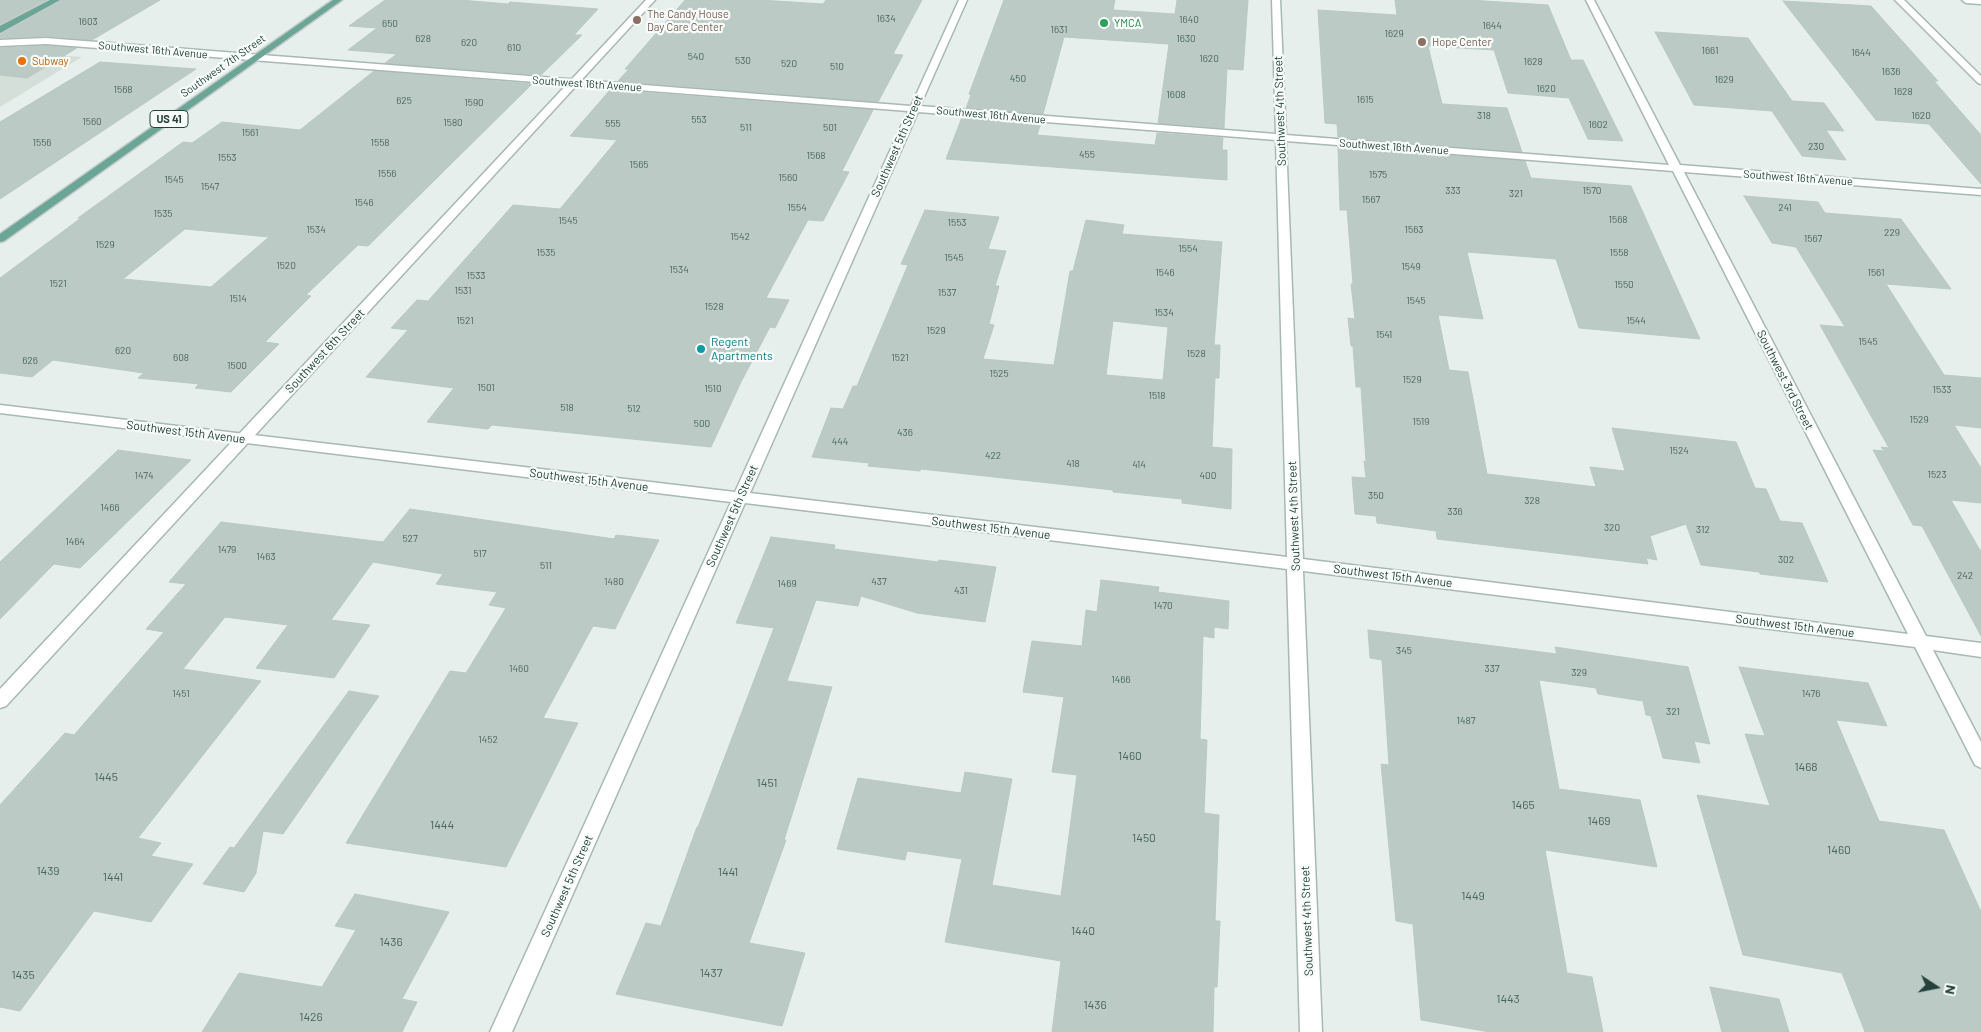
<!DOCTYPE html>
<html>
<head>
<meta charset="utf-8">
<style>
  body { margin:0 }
  #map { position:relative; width:1981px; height:1032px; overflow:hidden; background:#e6efeb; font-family:Barlow,sans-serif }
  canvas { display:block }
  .north { position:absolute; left:1911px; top:962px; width:50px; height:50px; -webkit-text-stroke:4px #f7fbf9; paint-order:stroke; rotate:101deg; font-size:14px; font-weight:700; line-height:20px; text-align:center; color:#24423a }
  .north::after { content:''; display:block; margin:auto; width:18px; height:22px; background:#24423a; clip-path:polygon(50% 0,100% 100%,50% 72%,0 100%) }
</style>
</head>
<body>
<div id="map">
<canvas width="1981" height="1032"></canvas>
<div class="north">N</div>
</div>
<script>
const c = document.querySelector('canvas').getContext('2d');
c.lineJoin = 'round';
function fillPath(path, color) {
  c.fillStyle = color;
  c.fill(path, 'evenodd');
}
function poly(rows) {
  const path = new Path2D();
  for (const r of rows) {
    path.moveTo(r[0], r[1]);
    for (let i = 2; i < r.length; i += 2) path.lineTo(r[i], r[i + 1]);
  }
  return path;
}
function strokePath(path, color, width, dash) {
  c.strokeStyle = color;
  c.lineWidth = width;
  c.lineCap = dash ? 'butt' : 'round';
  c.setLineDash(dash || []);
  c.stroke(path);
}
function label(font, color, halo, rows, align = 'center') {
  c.font = font + ' Barlow,sans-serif';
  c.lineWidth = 4.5;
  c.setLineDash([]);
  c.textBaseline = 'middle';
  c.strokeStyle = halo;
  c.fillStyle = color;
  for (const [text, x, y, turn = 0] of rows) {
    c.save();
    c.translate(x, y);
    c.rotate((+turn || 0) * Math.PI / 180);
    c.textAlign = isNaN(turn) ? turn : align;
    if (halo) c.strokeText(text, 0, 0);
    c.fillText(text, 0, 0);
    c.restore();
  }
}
const built = poly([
  [0,51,82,57,0,107]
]);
const building = poly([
  [0,0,46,0,0,24,0,0],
  [62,0,160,0,92,40,46,36,0,38,0,35,62,0],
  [385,0,460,0,508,4,510,2,598,9,574,35,582,35,541,75,385,63,397,54,348,50,377,28,349,26,385,0],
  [685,0,760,0,823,4,826,0,922,0,893,54,903,55,878,102,618,81,629,69,625,69,685,0],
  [1004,0,1115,0,1113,10,1175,14,1177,0,1248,0,1243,70,1227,69,1224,128,1158,123,1169,44,1064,37,1043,114,966,108,971,95,969,94,1004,0],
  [1395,0,1469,0,1548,5,1571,60,1583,60,1623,141,1588,139,1569,98,1508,93,1494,50,1428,46,1442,104,1507,108,1522,152,1338,137,1337,124,1325,123,1318,10,1397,15,1395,0],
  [1783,1,1871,6,1938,81,1934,81,1981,135,1981,184,1929,124,1876,120,1783,1],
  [1655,32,1748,38,1792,101,1824,103,1844,131,1826,130,1846,160,1802,156,1772,111,1694,105,1655,32],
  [46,46,77,48,27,78,0,75,0,48,46,46],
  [100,62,196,69,0,199,0,122,100,62],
  [374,71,532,84,368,246,358,245,306,295,311,296,265,342,279,344,231,392,195,388,199,384,138,378,144,373,53,360,32,377,0,373,0,278,81,218,78,218,183,142,192,143,222,122,300,130,374,71],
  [185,229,269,237,211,287,123,279,185,229],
  [610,90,873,110,842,171,849,172,823,221,808,220,766,298,789,300,775,328,770,327,741,382,711,447,492,425,488,429,427,422,454,388,366,377,408,330,391,328,417,300,428,301,513,205,560,209,617,140,570,136,610,90],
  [962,117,1041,123,1037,135,1155,145,1157,133,1223,138,1222,150,1227,150,1227,180,946,159,962,117],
  [1338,147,1525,161,1531,178,1631,186,1700,339,1579,328,1556,259,1467,252,1483,319,1438,315,1449,370,1468,372,1487,474,1596,487,1590,467,1625,471,1612,428,1736,442,1755,488,1766,489,1780,521,1802,523,1828,582,1760,574,1759,572,1701,565,1686,524,1650,536,1657,560,1646,558,1648,564,1437,539,1436,531,1377,523,1376,516,1355,514,1352,477,1366,478,1364,461,1366,462,1361,387,1356,387,1353,346,1351,346,1348,318,1355,319,1351,284,1353,284,1347,210,1340,210,1338,147],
  [1744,196,1818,202,1825,213,1901,219,1951,289,1886,284,1944,375,1981,378,1981,428,1954,425,1981,468,1981,503,1951,500,1981,552,1981,636,1922,526,1913,525,1873,450,1884,451,1881,447,1889,448,1820,325,1845,327,1796,247,1772,243,1744,196],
  [925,210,999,217,988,249,1006,251,995,286,999,286,989,324,994,325,983,359,1054,365,1070,271,1073,271,1086,220,1124,225,1122,234,1222,242,1214,345,1220,345,1219,378,1215,378,1212,447,1232,449,1231,509,1182,503,1182,499,1113,492,1113,490,921,469,920,471,868,466,869,463,812,457,831,408,843,409,853,386,857,386,908,265,901,264,925,210],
  [1113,321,1168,327,1163,380,1106,375,1113,321],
  [118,450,191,460,80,568,54,564,0,619,0,562,118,450],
  [410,509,614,539,616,535,659,540,615,629,593,626,543,718,578,723,506,867,346,843,450,671,466,673,506,608,489,605,497,592,436,584,443,574,373,562,331,620,370,625,334,678,256,668,288,625,225,617,183,669,261,681,138,838,161,843,151,856,193,864,151,922,94,911,20,1011,0,1007,0,805,65,733,74,735,164,632,146,629,186,584,169,582,221,522,383,542,410,509],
  [771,537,835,545,834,549,938,562,939,560,996,567,985,622,917,613,861,596,858,606,816,600,787,681,832,687,784,840,786,840,749,943,805,953,782,1026,616,994,646,923,661,926,697,827,698,827,774,628,736,623,771,537],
  [1101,580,1159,587,1158,592,1229,601,1228,629,1214,627,1214,638,1203,636,1200,739,1207,740,1204,813,1219,815,1215,921,1220,921,1217,987,1214,987,1213,1032,1052,1032,1061,961,945,942,962,859,907,851,905,860,837,849,858,778,961,793,965,772,1012,779,992,885,1061,896,1077,775,1052,772,1064,697,1023,692,1032,641,1082,646,1086,610,1097,612,1101,580],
  [1368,630,1557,654,1555,647,1688,667,1710,744,1694,741,1700,763,1663,758,1651,716,1646,715,1643,701,1598,694,1596,688,1539,680,1559,789,1640,800,1657,867,1545,850,1567,973,1592,977,1603,1032,1490,1032,1421,1020,1413,924,1396,921,1381,764,1389,765,1382,660,1370,658,1368,630],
  [1739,667,1868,683,1887,726,1836,720,1879,821,1944,830,1981,912,1981,1032,1865,1032,1842,973,1743,955,1697,795,1770,806,1745,734,1765,736,1739,667],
  [349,691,379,696,283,834,263,831,256,873,244,892,203,884,230,847,234,848,349,691],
  [355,894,449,912,402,999,417,1002,402,1032,202,1032,239,973,322,987,356,930,335,926,355,894],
  [1710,987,1779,999,1789,1032,1722,1032,1710,987]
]);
const minor = poly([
  [959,0,967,0,920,106,1276,134,1272,0,1280,0,1286,135,1669,165,1586,0,1594,0,1680,165,1981,189,1981,195,1684,172,1926,636,1981,643,1981,657,1933,650,1981,742,1981,768,1975,765,1915,647,1303,571,1322,1032,1300,1032,1287,569,745,503,512,1032,490,1032,731,502,0,413,0,405,735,492,908,111,46,44,0,46,0,40,46,38,911,106,959,0],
  [918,112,1276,140,1287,557,750,493,918,112],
  [1286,141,1673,171,1908,634,1303,559,1286,141],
  [1895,0,1904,0,1981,76,1981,84,1978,83,1895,0]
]);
const tertiary = poly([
  [646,0,655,0,6,706,0,708,0,689,646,0]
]);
const secondary = poly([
  [1962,0,1981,0,1981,4,1966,3,1962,0]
]);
const primary = poly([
  [50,0,60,0,0,33,0,26,50,0],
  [333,0,342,0,4,241,0,242,0,234,333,0]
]);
const markers = [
  [637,20,5,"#8d6e63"],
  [1104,23,5,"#2e9e5b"],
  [1422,42,5,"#8d6e63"],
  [22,61,5,"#e8710a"],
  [701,349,5,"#0f9aa8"]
];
const numberNames = [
  ["1634",886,19],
  ["1640",1189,20],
  ["1603",88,22],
  ["650",390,24],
  ["1644",1492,26],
  ["1631",1059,30],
  ["1629",1394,34],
  ["628",423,39],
  ["1630",1186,39],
  ["620",469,43],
  ["610",514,48],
  ["1661",1710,51],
  ["1644",1861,53],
  ["540",696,57],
  ["1620",1209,59],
  ["530",743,61],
  ["1628",1533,62],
  ["520",789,64],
  ["510",837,67],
  ["1636",1891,72],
  ["450",1018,79],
  ["1629",1724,80],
  ["1620",1546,89],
  ["1568",123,90],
  ["1628",1903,92],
  ["1608",1176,95],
  ["1615",1365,100],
  ["625",404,101],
  ["1590",474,103],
  ["318",1484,116],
  ["1620",1921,116],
  ["553",699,120],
  ["1560",92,122],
  ["1580",453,123],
  ["555",613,124],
  ["1602",1598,125],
  ["511",746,128],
  ["501",830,128],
  ["1561",250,133],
  ["1556",42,143],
  ["1558",380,143],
  ["230",1816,147],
  ["455",1087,155],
  ["1568",816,156],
  ["1553",227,158],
  ["1565",639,165],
  ["1556",387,174],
  ["1575",1378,175],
  ["1560",788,178],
  ["1545",174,180],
  ["1547",210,187],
  ["333",1453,191],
  ["1570",1592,191],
  ["321",1516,194],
  ["1567",1371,200],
  ["1546",364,203],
  ["1554",797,208],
  ["241",1785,208],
  ["1535",163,214],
  ["1568",1618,220],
  ["1545",568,221],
  ["1553",957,223],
  ["1534",316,230],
  ["1563",1414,230],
  ["229",1892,233],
  ["1542",740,237],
  ["1567",1813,239],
  ["1529",105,245],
  ["1554",1188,249],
  ["1535",546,253],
  ["1558",1619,253],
  ["1545",954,258],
  ["1520",286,266],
  ["1549",1411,267],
  ["1534",679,270],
  ["1546",1165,273],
  ["1561",1876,273],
  ["1533",476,276],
  ["1521",58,284],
  ["1550",1624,285],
  ["1531",463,291],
  ["1537",947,293],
  ["1514",238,299],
  ["1545",1416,301],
  ["1528",714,307],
  ["1534",1164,313],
  ["1521",465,321],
  ["1544",1636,321],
  ["1529",936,331],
  ["1541",1384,335],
  ["1545",1868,342],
  ["620",123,351],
  ["1528",1196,354],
  ["608",181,358],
  ["1521",900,358],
  ["626",30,361],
  ["1500",237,366],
  ["1525",999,374],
  ["1529",1412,380],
  ["1501",486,388],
  ["1510",713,389],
  ["1533",1942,390],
  ["1518",1157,396],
  ["518",567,408],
  ["512",634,409],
  ["1529",1919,420],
  ["1519",1421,422],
  ["500",702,424],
  ["436",905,433],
  ["444",840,442],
  ["1524",1679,451],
  ["422",993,456],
  ["418",1073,464],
  ["414",1139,465],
  ["1523",1937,475],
  ["1474",144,476],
  ["400",1208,476],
  ["350",1376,496],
  ["328",1532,501],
  ["1466",110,508],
  ["336",1455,512],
  ["320",1612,528],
  ["312",1703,530],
  ["527",410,539],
  ["1464",75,542],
  ["1479",227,550],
  ["517",480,554],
  ["1463",266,557],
  ["302",1786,560],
  ["511",546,566],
  ["242",1965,576],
  ["1480",614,582],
  ["437",879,582],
  ["1469",787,584],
  ["431",961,591],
  ["1470",1163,606],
  ["345",1404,651],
  ["1460",519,669],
  ["337",1492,669],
  ["329",1579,673],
  ["1466",1121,680],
  ["1451",181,694],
  ["1476",1811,694],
  ["321",1673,712],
  ["1487",1466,721],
  ["1452",488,740]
];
const farEducationnames = [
  ["The Candy House",647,14],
  ["Day Care Center",647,27],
  ["Hope Center",1432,42]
];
const farLeisurenames = [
  ["YMCA",1114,23]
];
const farStreetnames = [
  ["Southwest 16th Avenue",153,50,5],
  ["Southwest 7th Street",223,66,-35],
  ["Southwest 16th Avenue",587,84,4],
  ["Southwest 16th Avenue",991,115,5],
  ["Southwest 16th Avenue",1394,147,4],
  ["Southwest 16th Avenue",1798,178,4]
];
const farFoodnames = [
  ["Subway",32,61]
];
const shields = [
  [169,119,38]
];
const shieldNames = [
  ["US 41",169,119]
];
const streetNames = [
  ["Southwest 4th Street",1280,111,-92],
  ["Southwest 5th Street",897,146,-66],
  ["Southwest 6th Street",325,351,-47],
  ["Southwest 3rd Street",1785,380,63],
  ["Southwest 15th Avenue",186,432,7],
  ["Southwest 15th Avenue",589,480,7],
  ["Southwest 5th Street",732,516,-66],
  ["Southwest 4th Street",1294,516,-92],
  ["Southwest 15th Avenue",991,528,7],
  ["Southwest 15th Avenue",1393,576,7],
  ["Southwest 15th Avenue",1795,626,7],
  ["Southwest 5th Street",567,886,-66],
  ["Southwest 4th Street",1307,921,-92]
];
const cultureNames = [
  ["Regent",711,342],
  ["Apartments",711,356]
];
const nearNumbernames = [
  ["1460",1130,756],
  ["1468",1806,767],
  ["1445",106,777],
  ["1451",767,783],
  ["1465",1523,805],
  ["1469",1599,821],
  ["1444",442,825],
  ["1450",1144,838],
  ["1460",1839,850],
  ["1439",48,871],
  ["1441",728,872],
  ["1441",113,877],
  ["1449",1473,896],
  ["1440",1083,931],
  ["1436",391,942],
  ["1437",711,973],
  ["1435",23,975],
  ["1443",1508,999],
  ["1436",1095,1005],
  ["1426",311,1017]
];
fillPath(built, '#d4dfda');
fillPath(building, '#bbcac4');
strokePath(building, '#b8c9c2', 1);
strokePath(minor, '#a8b8b2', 3);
strokePath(tertiary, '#a8b8b2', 3);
strokePath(secondary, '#a4bbb3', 3);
strokePath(primary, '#c2cac8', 3);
fillPath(minor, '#fff');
fillPath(tertiary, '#fff');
fillPath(secondary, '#fff');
fillPath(primary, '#6aa596');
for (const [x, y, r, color] of markers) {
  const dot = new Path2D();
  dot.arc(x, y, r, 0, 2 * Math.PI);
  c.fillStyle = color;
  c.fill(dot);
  strokePath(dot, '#f7fbf9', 2);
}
label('10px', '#4a645c', null, numberNames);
label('11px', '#785e54', '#f7fbf9', farEducationnames, 'left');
label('11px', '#27864d', '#f7fbf9', farLeisurenames, 'left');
label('11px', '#24423a', '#f7fbf9', farStreetnames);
label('11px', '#c56008', '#f7fbf9', farFoodnames, 'left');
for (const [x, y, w] of shields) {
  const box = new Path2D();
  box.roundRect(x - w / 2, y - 8.5, w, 17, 4);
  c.fillStyle = '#f7fbf9';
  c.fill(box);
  strokePath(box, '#24423a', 1);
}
label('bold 11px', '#24423a', null, shieldNames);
label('12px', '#24423a', '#f7fbf9', streetNames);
label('12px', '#0d838f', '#f7fbf9', cultureNames, 'left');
label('12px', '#4a645c', null, nearNumbernames);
</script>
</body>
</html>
